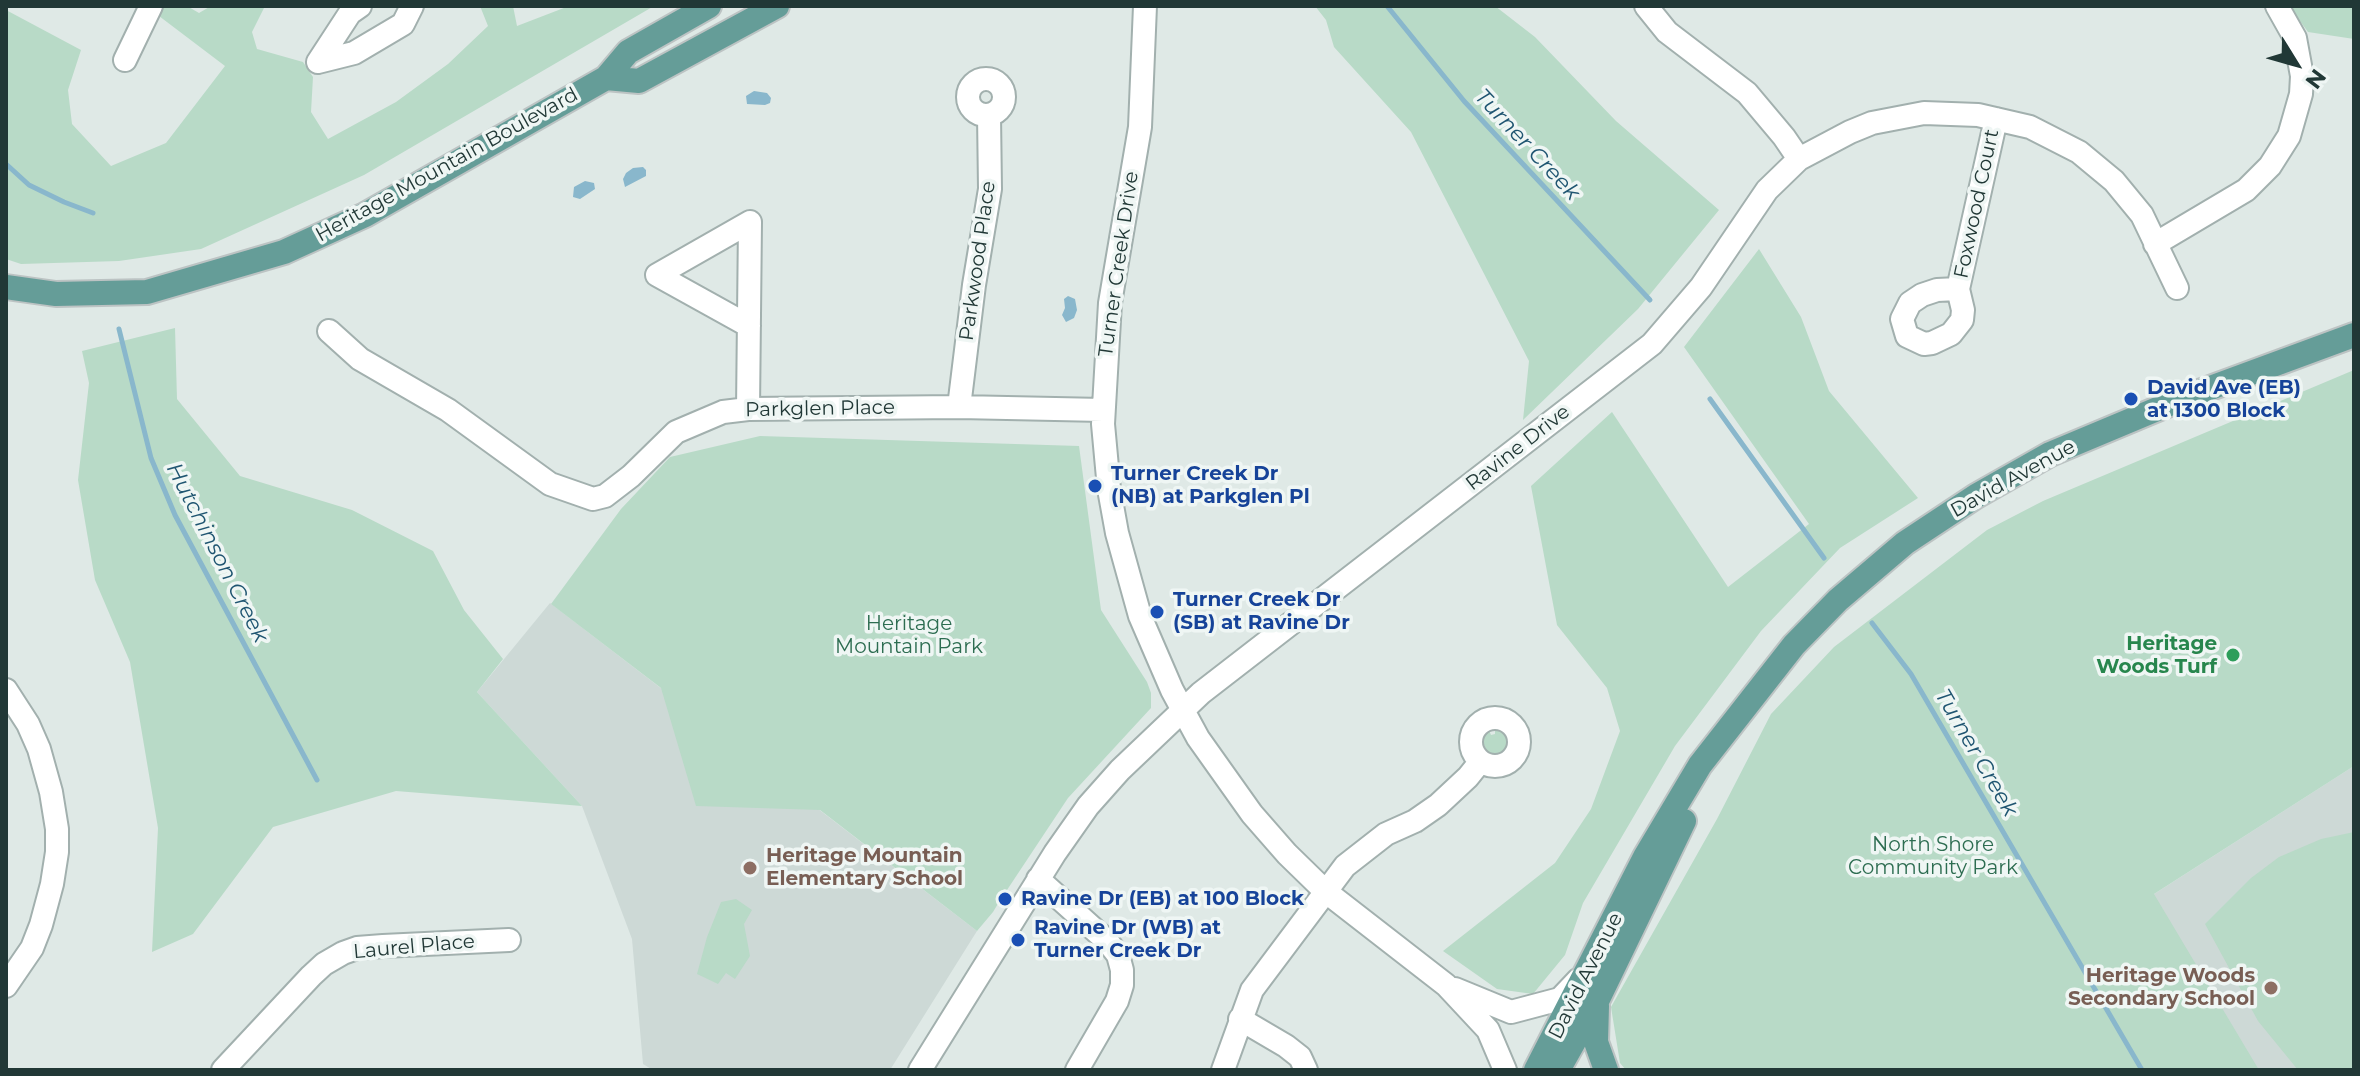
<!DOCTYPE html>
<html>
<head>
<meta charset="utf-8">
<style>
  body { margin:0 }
  #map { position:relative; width:2360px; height:1076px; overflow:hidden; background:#dfe9e6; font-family:Montserrat,sans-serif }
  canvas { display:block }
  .frame { position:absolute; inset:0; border:8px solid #213836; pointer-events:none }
  .north { position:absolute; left:2256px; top:24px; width:80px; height:80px; -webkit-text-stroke:6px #eff6f4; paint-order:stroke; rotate:127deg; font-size:22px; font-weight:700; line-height:32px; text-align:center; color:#213836 }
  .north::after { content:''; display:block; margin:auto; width:28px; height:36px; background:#213836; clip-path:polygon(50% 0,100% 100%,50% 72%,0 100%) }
</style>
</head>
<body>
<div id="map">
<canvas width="2360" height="1076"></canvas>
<div class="frame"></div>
<div class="north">N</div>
</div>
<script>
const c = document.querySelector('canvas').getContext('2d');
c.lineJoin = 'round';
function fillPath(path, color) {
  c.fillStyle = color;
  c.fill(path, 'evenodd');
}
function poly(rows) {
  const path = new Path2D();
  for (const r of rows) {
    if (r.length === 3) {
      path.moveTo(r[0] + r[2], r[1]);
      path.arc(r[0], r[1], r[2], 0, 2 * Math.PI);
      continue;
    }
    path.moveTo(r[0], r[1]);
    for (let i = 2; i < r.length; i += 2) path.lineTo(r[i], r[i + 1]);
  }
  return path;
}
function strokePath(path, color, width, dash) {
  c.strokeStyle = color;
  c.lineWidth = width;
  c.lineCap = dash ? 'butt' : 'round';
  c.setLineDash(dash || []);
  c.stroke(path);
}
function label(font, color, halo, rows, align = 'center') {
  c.font = font + ' Montserrat,sans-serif';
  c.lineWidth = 7;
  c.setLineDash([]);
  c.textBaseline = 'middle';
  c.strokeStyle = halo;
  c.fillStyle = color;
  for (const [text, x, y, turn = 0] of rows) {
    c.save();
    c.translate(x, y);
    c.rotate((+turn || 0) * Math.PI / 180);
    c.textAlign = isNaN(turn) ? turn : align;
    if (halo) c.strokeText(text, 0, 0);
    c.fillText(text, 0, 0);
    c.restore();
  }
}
const built = poly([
  [550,603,977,931,890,1070,653,1070,643,1064,632,939,582,806,477,692],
  [2354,766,2354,1070,2241,1070,2137,905]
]);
const green = poly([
  [163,6,187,6,199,13,211,6,265,6,252,32,257,49,303,62,313,77,311,112,328,139,396,102,448,64,488,26,480,6,513,6,517,26,569,6,654,6,364,175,201,249,119,261,21,264,6,259,6,10,81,50,68,90,72,124,111,166,166,143,225,66,159,16],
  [1315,6,1495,6,1535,37,1616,121,1719,210,1638,309,1523,420,1529,361,1411,132,1334,47,1326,20],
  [2289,6,2354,6,2354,39,2308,32],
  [1759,249,1801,317,1829,391,1918,498,1840,548,1761,631,1675,746,1583,903,1565,955,1533,994,1497,989,1443,951,1555,863,1591,809,1620,731,1607,688,1557,625,1531,486,1612,412,1728,587,1809,524,1684,347],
  [175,328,177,399,240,476,352,510,433,551,464,610,503,659,477,692,582,806,396,791,273,827,193,934,152,952,158,828,130,662,95,580,78,480,89,383,82,351],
  [2354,370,2354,766,2154,894,2259,1070,1626,1070,1620,1063,1611,1007,1717,819,1771,714,1834,647,1987,530,2043,501],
  [760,436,1079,446,1101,610,1147,682,1151,693,1151,708,1068,798,1007,890,1004,889,1000,895,1002,897,993,912,977,931,820,810,696,806,661,688,551,604,621,509,670,457],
  [1495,728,1506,733,1509,741,1504,753,1496,755,1487,752,1482,740,1489,730,1491,735,1495,734],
  [2354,832,2354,1070,2298,1070,2258,1021,2205,924,2251,878,2279,857,2321,839],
  [736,899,752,910,744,924,750,956,735,979,726,973,718,984,697,974,707,937,721,902]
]);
const water = poly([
  [754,91,767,93,771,98,770,103,765,105,747,104,746,96],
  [643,167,646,170,646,176,625,187,623,179,626,173,633,168],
  [585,181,594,183,595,189,580,199,573,197,574,187],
  [1068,296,1075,299,1077,310,1074,318,1066,322,1062,315,1065,308,1064,299]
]);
const stream = poly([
  [1387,6,1464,101,1650,300],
  [6,164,29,185,64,202,93,213],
  [119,329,151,458,175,515,317,780],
  [1710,399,1824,558],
  [1872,623,1911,674,2142,1070]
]);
const minor = poly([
  [1145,6,1140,127,1110,303,1103,424,1109,489,1117,533,1140,616,1172,690,1198,738,1252,814,1287,854,1325,891,1446,985,1488,1030,1505,1070],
  [1646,6,1667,32,1747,93,1784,137,1799,159],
  [125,60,151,6],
  [318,62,354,53,403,24,412,6],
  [318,62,350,13,360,6],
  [986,97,18],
  [2155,244,2246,190,2270,166,2289,136,2301,94,2302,76,2295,38,2277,6],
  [1958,289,1937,290,1922,295,1910,303,1902,319,1907,336,1924,344,1932,343,1951,334,1962,320,1963,310,1958,289,1996,119],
  [329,331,360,359,448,410,550,484,593,499,605,496,631,476,676,432,723,412,748,409,959,407,1103,410],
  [959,407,974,285,990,189,989,115],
  [748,409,750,222,657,275,749,326],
  [6,690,28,724,39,749,51,792,57,829,57,852,52,884,41,925,32,948,6,986],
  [1495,742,24],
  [1038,879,1107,941,1118,955,1122,970,1122,985,1117,1001,1077,1070],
  [1455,989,1511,1012,1560,999,1578,980],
  [1240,1019,1286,1046,1300,1057,1306,1070],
  [223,1070,311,976,324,964,343,953,357,948,383,946,509,940],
  [920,1070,1055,853,1088,806,1120,770,1201,693,1652,344,1701,287,1767,190,1799,159,1850,132,1872,123,1924,113,1978,115,2030,127,2079,152,2114,181,2142,215,2177,288],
  [1223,1070,1252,990,1345,866,1386,834,1415,821,1438,805,1468,777,1480,762]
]);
const major = poly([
  [606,78,639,81,777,6],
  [6,287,56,294,147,292,284,252,365,215,606,78,628,52,709,6],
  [1597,1006,1596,1042,1606,1070],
  [1536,1070,1645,857,1700,765,1794,645,1838,600,1905,543,1976,496,2050,454,2186,397,2354,335],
  [1558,1070,1599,997,1684,821]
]);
const markers = [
  [2131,399,8,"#1a4fb4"],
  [1095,486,8,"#1a4fb4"],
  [1157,612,8,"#1a4fb4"],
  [2233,655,8,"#2e9e5b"],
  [750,868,8,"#8d6e63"],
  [1005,899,8,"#1a4fb4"],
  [1018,940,8,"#1a4fb4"],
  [2271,988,8,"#8d6e63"]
];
const streetNames = [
  ["Heritage Mountain Boulevard",447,165,-29],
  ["Foxwood Court",1977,204,-78],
  ["Parkwood Place",978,261,-82],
  ["Turner Creek Drive",1119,264,-82],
  ["Parkglen Place",820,409,-1],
  ["Ravine Drive",1518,448,-38],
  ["David Avenue",2013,479,-29],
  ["Laurel Place",414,947,-5],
  ["David Avenue",1586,976,-63]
];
const transitNames = [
  ["David Ave (EB)",2147,388],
  ["at 1300 Block",2147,411],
  ["Turner Creek Dr",1111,474],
  ["(NB) at Parkglen Pl",1111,497],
  ["Turner Creek Dr",1173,600],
  ["(SB) at Ravine Dr",1173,623],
  ["Ravine Dr (EB) at 100 Block",1021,899],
  ["Ravine Dr (WB) at",1034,928],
  ["Turner Creek Dr",1034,951]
];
const parkNames = [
  ["Heritage",909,624],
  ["Mountain Park",909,647],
  ["North Shore",1933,845],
  ["Community Park",1933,868]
];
const leisureNames = [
  ["Heritage",2217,644],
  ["Woods Turf",2217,667]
];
const educationNames = [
  ["Heritage Mountain",766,856],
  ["Elementary School",766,879],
  ["Heritage Woods",2255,976,"right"],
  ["Secondary School",2255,999,"right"]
];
const waterNames = [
  ["Turner Creek",1527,145,47],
  ["Hutchinson Creek",217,553,63],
  ["Turner Creek",1976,753,60]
];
fillPath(built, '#cdd9d6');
fillPath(green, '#b8dac7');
fillPath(water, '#89b7cc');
strokePath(stream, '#89b7cc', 5);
strokePath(minor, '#a2b0ae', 26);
strokePath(major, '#bcc3c3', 28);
strokePath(minor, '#fff', 22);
strokePath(major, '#659d98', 24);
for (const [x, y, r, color] of markers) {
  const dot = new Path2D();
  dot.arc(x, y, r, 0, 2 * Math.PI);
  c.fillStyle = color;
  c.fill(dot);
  strokePath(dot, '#eff6f4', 3);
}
label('20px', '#213836', '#eff6f4', streetNames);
label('bold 20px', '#164399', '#eff6f4', transitNames, 'left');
label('20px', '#2d6d51', '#eff6f4', parkNames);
label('bold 20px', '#27864d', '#eff6f4', leisureNames, 'right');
label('bold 20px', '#785e54', '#eff6f4', educationNames, 'left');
label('italic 22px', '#1f5571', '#eff6f4', waterNames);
</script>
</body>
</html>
